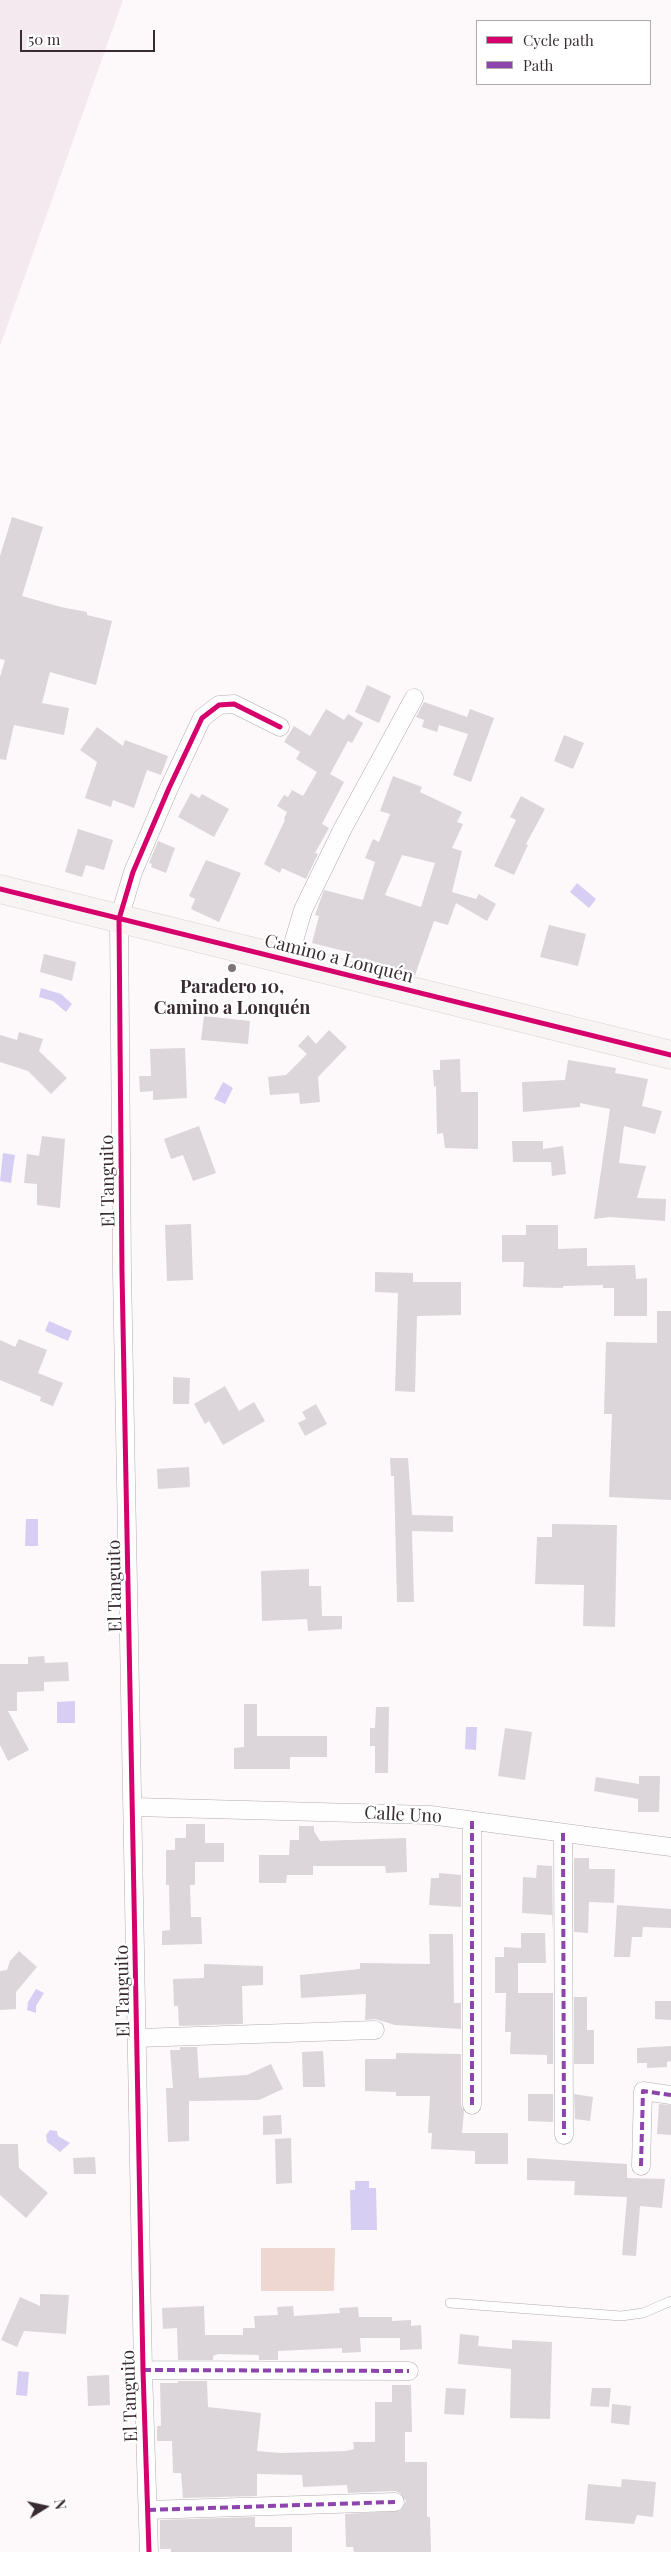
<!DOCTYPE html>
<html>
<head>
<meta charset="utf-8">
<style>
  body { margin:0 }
  #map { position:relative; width:671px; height:2552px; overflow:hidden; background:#fdf8fa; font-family:"Playfair Display",serif }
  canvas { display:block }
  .legend { position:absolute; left:476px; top:20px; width:175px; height:65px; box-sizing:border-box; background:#fff; border:1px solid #afabad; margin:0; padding:6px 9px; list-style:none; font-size:15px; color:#382c32 }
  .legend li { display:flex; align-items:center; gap:10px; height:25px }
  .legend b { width:25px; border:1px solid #afabad }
  .north { position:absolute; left:20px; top:2482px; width:50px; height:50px; -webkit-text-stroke:4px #fff; paint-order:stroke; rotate:80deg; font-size:14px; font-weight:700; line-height:20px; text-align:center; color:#382c32 }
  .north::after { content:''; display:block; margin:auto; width:18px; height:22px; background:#382c32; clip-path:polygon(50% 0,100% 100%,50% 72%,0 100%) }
  .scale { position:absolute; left:20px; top:30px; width:135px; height:22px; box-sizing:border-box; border:2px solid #382c32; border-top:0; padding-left:6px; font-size:15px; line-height:18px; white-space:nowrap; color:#382c32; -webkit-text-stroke:4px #fff; paint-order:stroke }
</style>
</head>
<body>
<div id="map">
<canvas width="671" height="2552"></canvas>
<ul class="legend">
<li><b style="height:6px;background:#d6006c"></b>Cycle path</li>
<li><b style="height:6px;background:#8e44ad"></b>Path</li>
</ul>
<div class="north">N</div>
<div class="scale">50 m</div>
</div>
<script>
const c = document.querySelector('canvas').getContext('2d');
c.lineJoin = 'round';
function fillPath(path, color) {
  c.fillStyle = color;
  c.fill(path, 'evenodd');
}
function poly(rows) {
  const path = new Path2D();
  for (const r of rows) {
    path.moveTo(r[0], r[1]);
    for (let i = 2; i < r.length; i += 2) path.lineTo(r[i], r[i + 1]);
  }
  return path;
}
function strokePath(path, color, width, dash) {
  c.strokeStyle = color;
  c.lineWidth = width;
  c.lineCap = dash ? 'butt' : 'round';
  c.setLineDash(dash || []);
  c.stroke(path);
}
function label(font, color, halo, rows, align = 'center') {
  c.font = font + ' "Playfair Display",serif';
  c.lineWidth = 4.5;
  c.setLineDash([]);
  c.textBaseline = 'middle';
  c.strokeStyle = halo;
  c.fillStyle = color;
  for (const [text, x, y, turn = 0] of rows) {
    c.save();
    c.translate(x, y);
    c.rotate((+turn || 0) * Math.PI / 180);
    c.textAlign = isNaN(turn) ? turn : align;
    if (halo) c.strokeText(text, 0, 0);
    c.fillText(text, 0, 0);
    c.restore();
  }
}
const built = poly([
  [0,0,123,0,0,346]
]);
const green = poly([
  [261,2248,335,2248,334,2291,261,2291]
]);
const water = poly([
  [577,883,596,899,589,908,570,892],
  [41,988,61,994,72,1004,66,1012,53,1001,39,997],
  [223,1082,233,1088,225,1104,214,1099],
  [3,1153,15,1155,11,1183,0,1181],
  [49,1321,72,1331,68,1341,45,1331],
  [26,1519,38,1519,38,1546,25,1546],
  [75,1701,75,1723,57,1723,57,1702],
  [466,1727,477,1727,476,1750,465,1749],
  [36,1989,44,1993,36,2006,36,2013,27,2010,28,2002],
  [50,2130,57,2131,58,2136,70,2143,60,2152,47,2142,46,2135],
  [355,2181,369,2181,369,2188,376,2188,377,2230,351,2230,350,2190,355,2190],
  [18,2371,29,2372,27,2396,16,2395]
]);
const building = poly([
  [12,517,43,527,22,596,61,607,87,612,87,615,112,621,96,685,50,672,42,703,69,708,64,735,14,725,6,760,0,759,0,677,5,660,0,659,0,556],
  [367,685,391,696,379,723,355,712],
  [424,702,467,717,470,709,494,718,471,782,453,775,468,734,439,725,437,732,422,727,424,720,416,717],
  [326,709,344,720,348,714,363,723,352,743,348,741,330,774,344,782,322,824,329,828,315,853,318,854,306,879,282,868,280,873,264,864,285,820,284,819,287,812,277,806,284,795,288,797,292,790,303,796,317,772,296,759,300,752,284,742,294,726,310,736],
  [97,727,123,746,125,740,168,756,161,775,147,770,134,808,113,800,111,807,85,798,97,762,80,750],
  [564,735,584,743,573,769,554,761],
  [393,776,422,787,420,792,462,812,457,822,463,824,452,848,462,851,452,892,476,899,479,894,496,904,487,921,456,903,448,925,434,921,415,975,364,958,363,961,346,956,348,952,312,943,319,916,315,915,324,890,363,900,375,862,365,858,373,839,379,842,390,814,380,811],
  [402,855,435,863,421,907,385,895],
  [191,793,199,798,202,794,229,809,214,837,178,817],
  [521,796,545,809,526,844,528,845,514,875,494,866,516,820,510,817],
  [78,829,113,840,104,870,86,865,82,877,65,872],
  [158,841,175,848,166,873,151,867,152,864,149,863],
  [206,860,241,873,219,922,191,909,195,899,189,896],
  [549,925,586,934,578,966,540,957],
  [44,954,76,962,72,981,40,972],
  [204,1016,250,1021,248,1044,201,1040],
  [329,1030,347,1047,318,1077,320,1102,300,1104,299,1093,270,1095,268,1077,286,1075,307,1054,298,1046,308,1035,316,1044],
  [19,1032,43,1039,39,1051,67,1078,51,1094,28,1071,0,1062,0,1035,17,1040],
  [185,1048,187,1098,153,1100,153,1091,140,1092,139,1076,151,1076,150,1049],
  [460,1059,461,1092,478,1092,478,1149,445,1148,443,1133,437,1134,436,1086,434,1087,433,1070,440,1070,440,1060],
  [568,1060,616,1068,615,1073,648,1079,642,1106,662,1111,655,1134,624,1126,619,1163,646,1166,637,1198,666,1199,665,1221,610,1217,594,1219,610,1109,580,1103,580,1107,523,1112,522,1082,565,1080],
  [199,1126,216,1173,193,1181,183,1155,171,1159,164,1139],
  [42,1136,65,1139,60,1208,37,1205,37,1184,24,1183,27,1154,39,1156],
  [512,1141,543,1141,543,1149,563,1146,566,1174,552,1176,551,1162,513,1162],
  [191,1224,193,1280,167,1281,165,1225],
  [526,1225,558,1225,558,1249,587,1248,587,1266,635,1265,636,1279,647,1278,647,1316,614,1316,614,1288,603,1288,603,1285,563,1286,563,1288,523,1287,524,1262,502,1262,502,1235,526,1235],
  [375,1272,413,1273,413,1282,461,1282,461,1315,417,1316,415,1392,395,1391,398,1293,375,1292],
  [657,1311,671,1311,671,1500,609,1497,612,1414,604,1414,606,1342,657,1343],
  [19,1339,47,1350,38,1373,63,1383,53,1406,40,1401,41,1397,0,1380,0,1340,15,1347],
  [173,1377,190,1378,189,1404,173,1404],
  [225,1386,239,1411,254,1402,265,1421,223,1445,209,1421,205,1424,194,1404],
  [316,1404,327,1424,305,1436,298,1423,306,1419,302,1412],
  [390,1458,408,1458,412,1515,453,1516,453,1532,412,1531,414,1602,397,1602,394,1476,391,1476],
  [189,1467,190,1487,158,1489,157,1469],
  [552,1524,617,1525,615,1627,583,1626,584,1585,535,1584,537,1537,552,1537],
  [309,1569,309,1586,321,1586,322,1616,342,1616,342,1629,308,1631,307,1619,262,1621,261,1571],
  [44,1656,45,1663,68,1662,69,1681,44,1682,44,1691,17,1692,17,1711,8,1711,29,1750,8,1761,0,1745,0,1664,28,1664,28,1657],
  [244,1704,257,1704,257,1736,327,1736,327,1757,290,1757,290,1769,234,1769,234,1748,244,1747],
  [376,1707,389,1707,388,1773,375,1773,375,1746,370,1746,370,1728,375,1728],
  [505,1728,532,1732,525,1780,498,1776],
  [639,1776,660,1776,659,1812,638,1812,638,1799,594,1791,596,1777,639,1784],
  [186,1824,205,1824,205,1843,224,1843,224,1862,195,1862,195,1885,190,1885,191,1917,201,1917,202,1944,162,1945,162,1931,170,1930,169,1885,166,1885,166,1850,175,1850,175,1838,186,1838],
  [299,1826,314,1826,314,1831,320,1841,406,1838,407,1872,386,1873,385,1866,313,1866,313,1875,287,1875,286,1883,259,1883,259,1855,289,1855,290,1840,299,1840],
  [574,1858,589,1858,589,1869,615,1869,614,1903,589,1902,588,1933,574,1932],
  [537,1865,552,1866,553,1932,552,1915,522,1913,523,1877,536,1878],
  [439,1873,461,1875,461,1907,429,1905,431,1878,439,1878],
  [617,1905,671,1909,671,1928,643,1927,642,1937,632,1937,630,1957,614,1957],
  [521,1933,545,1933,546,1963,518,1963,518,1993,553,1993,553,2064,547,2064,547,2055,510,2054,511,2032,505,2032,506,1993,508,1993,495,1993,495,1957,504,1957,504,1947,521,1948],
  [429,1934,453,1934,454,2003,461,2003,461,2029,395,2025,375,2019,365,2020,366,1994,301,1998,300,1975,360,1969,360,1963,430,1964],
  [19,1951,37,1967,16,1992,16,2009,0,2010,0,1971,7,1970,10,1961],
  [204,1964,263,1966,263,1985,242,1986,243,2024,179,2026,178,2006,174,2006,173,1979,204,1978],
  [574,1997,587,1997,587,2030,594,2030,594,2064,574,2064],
  [655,2001,671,2001,671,2020,655,2019],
  [671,2046,671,2061,667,2062,667,2067,647,2068,647,2063,637,2063,637,2048],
  [180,2047,197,2047,199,2078,247,2075,271,2064,283,2089,259,2100,189,2101,189,2141,168,2142,166,2088,173,2088,170,2050,180,2050],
  [323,2051,325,2087,303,2087,302,2052],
  [396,2053,461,2054,461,2105,464,2111,462,2133,508,2133,508,2164,475,2164,475,2151,431,2149,432,2133,428,2133,430,2096,396,2096,396,2092,365,2091,365,2059,396,2059],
  [528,2094,553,2094,553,2122,528,2121],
  [574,2094,593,2097,590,2121,575,2119],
  [659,2104,671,2105,671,2135,657,2134],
  [281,2115,282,2134,263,2135,263,2116],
  [291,2138,292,2183,276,2184,275,2139],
  [0,2144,18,2144,19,2168,48,2193,26,2218,0,2195],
  [95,2157,96,2174,74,2174,73,2158],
  [527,2158,627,2164,627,2178,665,2179,662,2208,640,2206,636,2256,622,2255,627,2197,574,2195,575,2181,527,2180],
  [40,2294,69,2295,66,2334,24,2331,17,2347,1,2340,20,2297,40,2306],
  [204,2306,205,2335,243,2335,243,2328,255,2328,254,2316,278,2315,277,2307,293,2306,294,2316,340,2313,339,2308,358,2307,359,2317,392,2317,392,2321,411,2320,411,2326,421,2325,422,2349,400,2350,400,2338,360,2338,361,2352,342,2353,342,2348,278,2351,278,2360,259,2360,259,2355,218,2354,213,2356,213,2360,178,2360,177,2328,163,2329,162,2308],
  [460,2334,479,2336,478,2346,512,2349,512,2340,552,2342,550,2419,510,2418,511,2369,458,2364],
  [109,2375,110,2405,88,2406,87,2376],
  [178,2381,207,2381,208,2407,261,2413,257,2451,281,2453,346,2451,354,2449,353,2442,375,2442,375,2402,392,2402,392,2385,411,2385,412,2432,405,2432,405,2462,427,2462,427,2517,430,2517,431,2552,354,2552,353,2547,346,2547,345,2514,400,2511,406,2501,400,2493,395,2491,348,2493,347,2485,303,2487,302,2475,257,2474,257,2496,183,2498,181,2473,173,2473,172,2441,157,2441,157,2426,161,2426,160,2383,178,2383],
  [446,2388,466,2389,464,2415,444,2414],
  [592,2388,611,2388,609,2407,590,2406],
  [612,2404,631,2406,629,2425,611,2423],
  [622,2479,656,2482,653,2517,637,2515,634,2524,585,2520,588,2484,621,2487],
  [255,2517,255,2527,292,2527,292,2552,171,2552,171,2549,160,2549,160,2520]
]);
const lane = poly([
  [450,2303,621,2316,643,2313,671,2301]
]);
const street = poly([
  [288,961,303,910,343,828,414,698],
  [134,1807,430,1815,671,1847],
  [563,1833,564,2135],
  [138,2038,375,2030],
  [472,2105,472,1821],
  [641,2166,643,2091,671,2095],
  [143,2370,409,2371],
  [148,2510,395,2502],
  [149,2552,143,2370,122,1272,119,919,133,872,169,788,202,718,219,705,234,704,280,727]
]);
const primary = poly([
  [0,889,671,1055]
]);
const quiet = poly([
  [563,1833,564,2135],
  [472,2105,472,1821],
  [641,2166,643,2091,671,2095],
  [143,2370,409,2371],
  [148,2510,395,2502]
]);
const cycleway = poly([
  [0,889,671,1055],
  [149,2552,143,2370,122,1272,119,919,133,872,169,788,202,718,219,705,234,704,280,727]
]);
const markers = [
  [232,968,5,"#7d7378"]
];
const streetNames = [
  ["Camino a Lonquén",339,959,14],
  ["El Tanguito",108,1181,-91],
  ["El Tanguito",115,1586,-91],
  ["Calle Uno",403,1815,3],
  ["El Tanguito",123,1991,-91],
  ["El Tanguito",130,2396,-92]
];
const poiNames = [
  ["Paradero 10,",232,987],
  ["Camino a Lonquén",232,1008]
];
fillPath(built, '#f4e9ee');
fillPath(green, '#edd7d0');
fillPath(water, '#d6cff3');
fillPath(building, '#dcd6db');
strokePath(lane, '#b3acaf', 10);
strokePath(street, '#b3acaf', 19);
strokePath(primary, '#d6d2d4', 29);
strokePath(lane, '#fffefe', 9);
strokePath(street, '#fffefe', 18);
strokePath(primary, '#f9f4f4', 28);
strokePath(quiet, '#8e44ad', 4, [8, 4]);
strokePath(cycleway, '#d6006c', 5);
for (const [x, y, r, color] of markers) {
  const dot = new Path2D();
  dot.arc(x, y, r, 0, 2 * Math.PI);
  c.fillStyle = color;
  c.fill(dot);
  strokePath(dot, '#fff', 2);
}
label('18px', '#382c32', '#fff', streetNames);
label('bold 18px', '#382c32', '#fff', poiNames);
</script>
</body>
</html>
